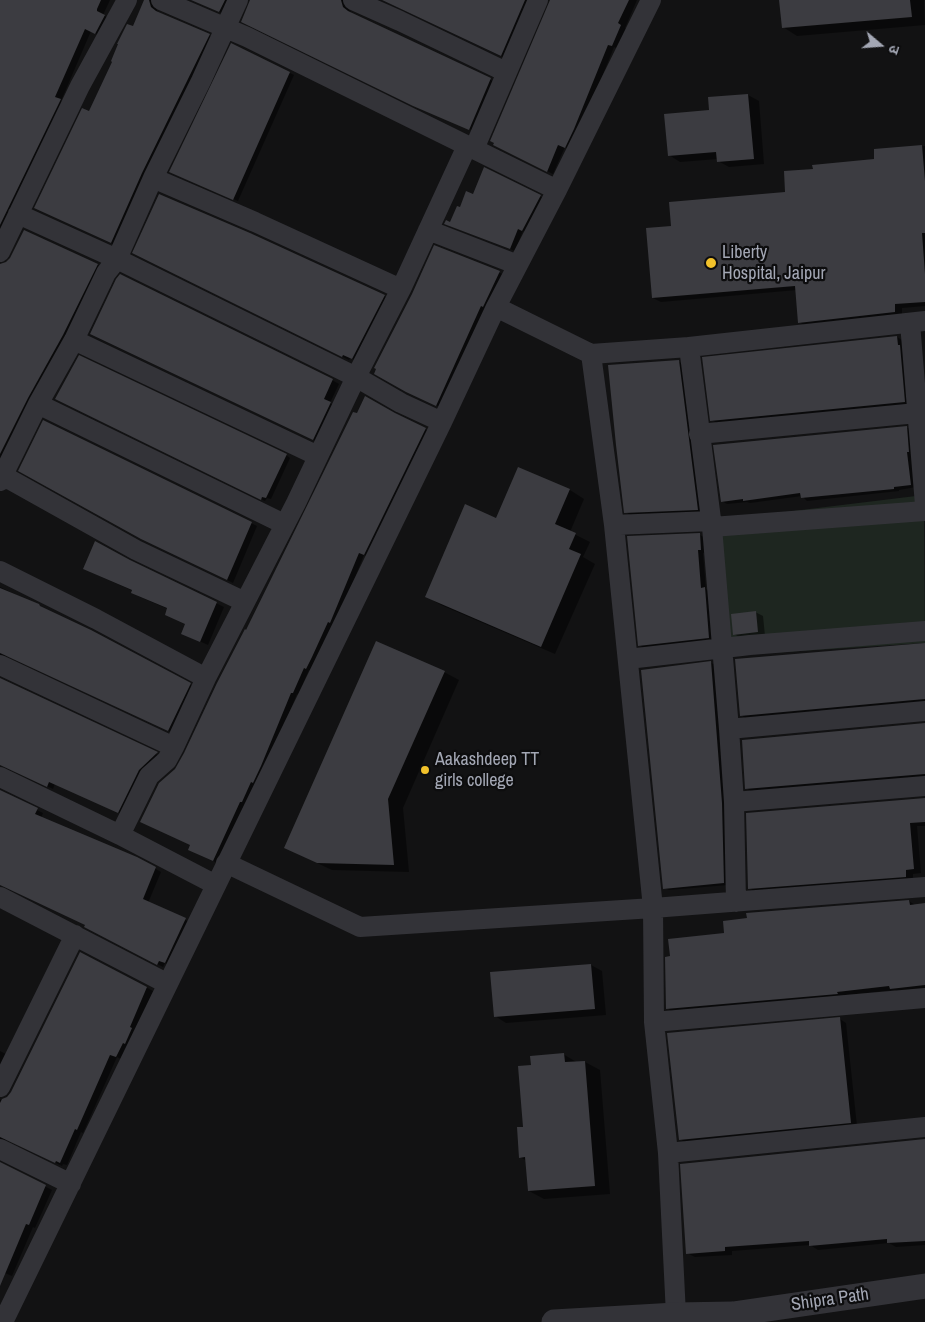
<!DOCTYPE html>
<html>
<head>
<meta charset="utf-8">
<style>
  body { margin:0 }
  #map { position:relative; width:925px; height:1322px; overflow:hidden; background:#121213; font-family:"Archivo Narrow","Noto Sans Devanagari",sans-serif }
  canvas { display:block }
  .north { position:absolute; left:855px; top:20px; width:50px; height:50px; -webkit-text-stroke:4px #0d0d0e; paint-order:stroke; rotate:108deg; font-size:14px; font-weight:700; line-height:20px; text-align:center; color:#a3a7b4 }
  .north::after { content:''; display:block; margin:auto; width:18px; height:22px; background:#a3a7b4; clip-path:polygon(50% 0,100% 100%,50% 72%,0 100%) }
</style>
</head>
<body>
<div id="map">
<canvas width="925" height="1322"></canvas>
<div class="north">उ</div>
</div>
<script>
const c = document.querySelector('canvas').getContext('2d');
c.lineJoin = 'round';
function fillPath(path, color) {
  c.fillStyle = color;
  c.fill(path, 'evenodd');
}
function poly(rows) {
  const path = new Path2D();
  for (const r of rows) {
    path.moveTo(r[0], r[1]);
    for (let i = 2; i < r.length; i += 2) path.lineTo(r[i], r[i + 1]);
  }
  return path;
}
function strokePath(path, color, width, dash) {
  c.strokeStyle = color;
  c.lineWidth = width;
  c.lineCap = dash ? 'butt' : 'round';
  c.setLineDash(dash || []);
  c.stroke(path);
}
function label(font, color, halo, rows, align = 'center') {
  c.font = font + ' "Archivo Narrow",sans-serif';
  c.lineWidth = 4.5;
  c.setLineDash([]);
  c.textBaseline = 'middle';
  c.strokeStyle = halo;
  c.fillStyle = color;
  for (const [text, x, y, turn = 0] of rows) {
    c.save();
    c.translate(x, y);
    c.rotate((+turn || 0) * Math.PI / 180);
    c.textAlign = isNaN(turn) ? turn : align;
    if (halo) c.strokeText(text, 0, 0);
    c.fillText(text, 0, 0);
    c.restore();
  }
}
const green = poly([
  [924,495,925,643,723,656,711,521]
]);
const shadow = poly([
  [0,0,110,0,103,15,111,19,101,36,91,31,61,101,66,103,0,240],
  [146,0,156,0,155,6,158,12,215,38,117,246,42,211,90,113,133,28],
  [192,0,234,0,226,15],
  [251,0,348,0,347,6,352,14,497,83,476,132,421,109],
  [382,0,532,0,507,59],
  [551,0,637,0,625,28,627,29,618,49,614,47,580,132,571,150,565,147,553,174,501,148],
  [780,0,924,0,925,25,797,36,783,27],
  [290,73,294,75,238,201,175,174],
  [748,95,759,101,764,164,729,167,718,161,718,159,680,162,669,155,711,111,710,98],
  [925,146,925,306,902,308,902,316,807,327,799,322,797,290,661,302,653,298,672,227,787,193,814,170,876,161,875,150],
  [485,169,545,199,527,233,523,231,515,251,450,226,460,209,474,195],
  [24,231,104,268,0,468,0,289,7,263,11,258],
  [435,247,505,275,442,408,414,395,413,295],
  [141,257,384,296,391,300,359,362,350,358,349,360],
  [897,337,902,340,909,405,717,423,712,420],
  [98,338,332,380,339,384,330,403,337,407,320,443],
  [678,361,683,364,702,512,630,515,626,512],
  [60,401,286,455,290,458,271,499,267,498,265,501],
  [394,414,431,432,369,557,364,555,336,625,311,671,309,670,298,695,297,694,266,769,218,863,195,853,176,769,247,631],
  [906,427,912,430,916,487,899,490,899,491,807,501,802,496,750,503,747,502,727,504,722,501],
  [519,468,570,490,584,499,570,532,590,542,583,557,595,564,555,654,441,605,427,597,497,519],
  [251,523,257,526,233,583,149,542],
  [700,535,705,538,706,552,703,553,706,589,709,591,714,640,644,648,639,645],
  [130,562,224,607,208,645,190,637,187,624,168,609,140,597,132,593,133,591,84,569],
  [0,587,90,631,196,688,175,734,12,657,5,656,0,658],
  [755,612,763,616,765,636,741,638,734,634],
  [925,644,925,703,748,720,741,715],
  [711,663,716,665,726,806,728,885,669,890,664,888],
  [444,672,459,680,403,808,409,872,332,870,285,848],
  [0,680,162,757,124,815,55,784,53,789,11,769,0,758],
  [925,724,925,778,754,793,746,788],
  [0,792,43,813,41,818,137,858,161,872,148,903,192,923,171,966,165,963,163,967,92,930,86,925,0,884],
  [925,799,925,826,917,826,921,873,913,874,913,880,756,892,749,888],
  [909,901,915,905,925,904,925,990,898,992,895,990,674,1013,667,1008,726,934],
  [81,953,153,991,123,1060,117,1057,83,1133,81,1132,67,1165,63,1164,62,1166,12,1141,6,1140,0,1142,0,1100,8,1098,12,1093],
  [591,965,602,971,606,1015,506,1023,495,1016,492,973],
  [840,1019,846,1023,857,1126,686,1143,680,1139],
  [0,1051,10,1056,0,1078],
  [563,1054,578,1063,585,1062,600,1070,610,1194,544,1199,529,1191,527,1161,520,1157,532,1066],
  [925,1140,925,1245,896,1247,889,1243,818,1250,810,1245,732,1251,732,1255,695,1257,687,1253],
  [0,1164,52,1190,35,1228,33,1227,12,1276,0,1271]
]);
const building = poly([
  [0,0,101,0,97,9,97,11,105,15,95,34,85,29,55,97,61,99,0,225],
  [144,0,149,0,151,7,156,11,210,34,142,173,111,243,34,208,82,108,89,111,112,62,111,61,118,44,117,44,127,24,133,26],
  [191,0,225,0,219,12],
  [250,0,341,0,343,7,348,11,491,78,469,130,413,106,241,22],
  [382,0,525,0,501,56],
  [550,0,629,0,618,23,621,25,612,46,608,45,574,129,565,148,558,145,547,172,493,145,494,143,490,141],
  [779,0,910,0,912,17,782,28],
  [231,43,290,72,233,200,169,172],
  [748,94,754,159,717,162,716,152,668,156,664,114,709,110,708,97],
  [922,145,925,181,925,233,922,233,925,274,925,302,895,304,895,312,798,323,795,286,652,298,646,228,671,226,669,202,785,192,784,171,813,169,812,165,874,159,874,149],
  [484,167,541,195,522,231,518,229,510,249,444,224,446,220,450,222,457,206,460,207,466,191,473,194],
  [159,194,250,233,385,295,352,359,343,355,342,357,132,253],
  [24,230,98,264,63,335,28,398,0,454,0,264,6,262,10,258],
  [434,245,500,271,483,307,481,306,436,406,406,392,374,374,376,369,374,368,412,294],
  [120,274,333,379,324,399,331,402,313,440,90,334,116,279],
  [897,336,898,345,900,345,905,402,710,421,702,357],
  [79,355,287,454,266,498,262,497,261,500,55,399],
  [679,360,698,510,624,513,616,445,608,365],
  [365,396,395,413,426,428,364,555,359,553,330,623,328,622,312,657,306,669,304,668,293,693,291,693,261,766,253,783,251,782,242,802,240,802,213,861,188,850,190,845,140,822,159,783,175,769,184,753,217,683,245,629,246,630,353,412,357,413],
  [43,420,252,522,227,580,141,539,18,471],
  [907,426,909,452,907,452,911,485,894,487,894,489,801,498,800,493,743,501,743,499,721,502,713,445],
  [518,467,570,489,555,524,576,533,569,549,581,554,541,647,425,597,465,504,496,518],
  [700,533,701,550,698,550,701,588,705,587,709,638,638,646,627,536],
  [95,541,130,560,217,602,200,642,181,634,185,624,165,615,167,608,131,593,132,590,83,569],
  [0,588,39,604,40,606,91,630,191,683,168,731,0,653],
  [756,611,758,632,733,635,731,614],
  [376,641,445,671,388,799,394,865,317,863,284,848],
  [925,643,925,699,740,716,735,659],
  [711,661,722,803,724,883,663,889,641,670],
  [0,678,158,752,139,770,118,813,49,782,47,787,0,765],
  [925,723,925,774,745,789,742,740],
  [0,790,38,808,35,814,137,857,156,867,143,899,186,918,165,963,159,961,157,965,84,927,85,925,0,885],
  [925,798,925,822,910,823,914,869,906,870,906,877,748,889,746,813],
  [909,900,910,905,925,903,925,985,890,989,889,986,837,992,838,994,666,1009,665,957,670,956,668,939,724,933,723,921,747,918,746,913],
  [80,952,147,987,130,1027,132,1028,125,1044,123,1043,116,1057,110,1055,77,1130,75,1129,60,1163,56,1161,55,1163,0,1137,0,1103,2,1099,7,1097,11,1092],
  [591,964,595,1009,494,1017,490,972],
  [840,1017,851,1123,679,1140,667,1033],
  [564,1053,565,1062,585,1061,595,1186,528,1191,525,1157,519,1158,517,1127,523,1127,518,1066,531,1065,530,1056],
  [925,1139,925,1241,887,1243,887,1239,809,1246,809,1241,725,1247,725,1251,686,1254,680,1164],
  [0,1162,46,1185,29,1225,26,1224,0,1286]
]);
const minor = poly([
  [161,0,247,37,557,190],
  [353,0,400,21,506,72],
  [474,149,538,0],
  [153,178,255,222,401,289],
  [18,214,117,259,356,377,401,403,442,422],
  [428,230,518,265],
  [0,252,80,86,127,0],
  [496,307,591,354,689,347,925,321],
  [910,323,925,505],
  [74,340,318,456],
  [689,347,712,527,729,729,734,802,736,902],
  [591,354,614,525,653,908,654,1022],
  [38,404,284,524],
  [699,434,917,413],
  [0,474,136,550,245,602],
  [0,481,38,404,74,340,106,273,117,259,153,178,201,81,238,0],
  [614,525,711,521],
  [712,527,925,511],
  [0,571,96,619,206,678],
  [628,659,750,645,925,631],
  [0,665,174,747],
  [729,729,925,711],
  [0,777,120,835,216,885],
  [734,802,925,786],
  [120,835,149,776,167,760,174,747,206,678,296,503,356,377,401,289,467,146],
  [226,863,360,927,653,908,925,887],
  [0,897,168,984],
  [0,1087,75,935],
  [0,1149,71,1184],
  [668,1153,925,1127],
  [676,1315,668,1153,654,1022,925,998],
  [3,1322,442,422,496,307,557,190,651,0]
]);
const tertiary = poly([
  [554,1322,676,1315,733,1314,925,1286]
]);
const markers = [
  [711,263,6,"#f2c22b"],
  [425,770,5,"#f2c22b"]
];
const poiNames = [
  ["Liberty",722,253],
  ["Hospital, Jaipur",722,274],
  ["Aakashdeep TT",435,760],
  ["girls college",435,781]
];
const streetNames = [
  ["Shipra Path",830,1300,-8]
];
fillPath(green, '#1e2620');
fillPath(shadow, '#0007');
fillPath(building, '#3c3c41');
strokePath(minor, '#333338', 20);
strokePath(tertiary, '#333338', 25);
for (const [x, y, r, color] of markers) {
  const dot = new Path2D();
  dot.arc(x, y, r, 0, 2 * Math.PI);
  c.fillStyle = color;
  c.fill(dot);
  strokePath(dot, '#0d0d0e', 2);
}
label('18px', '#a3a7b4', '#0d0d0e', poiNames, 'left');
label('18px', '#a3a7b4', '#0d0d0e', streetNames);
</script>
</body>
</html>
